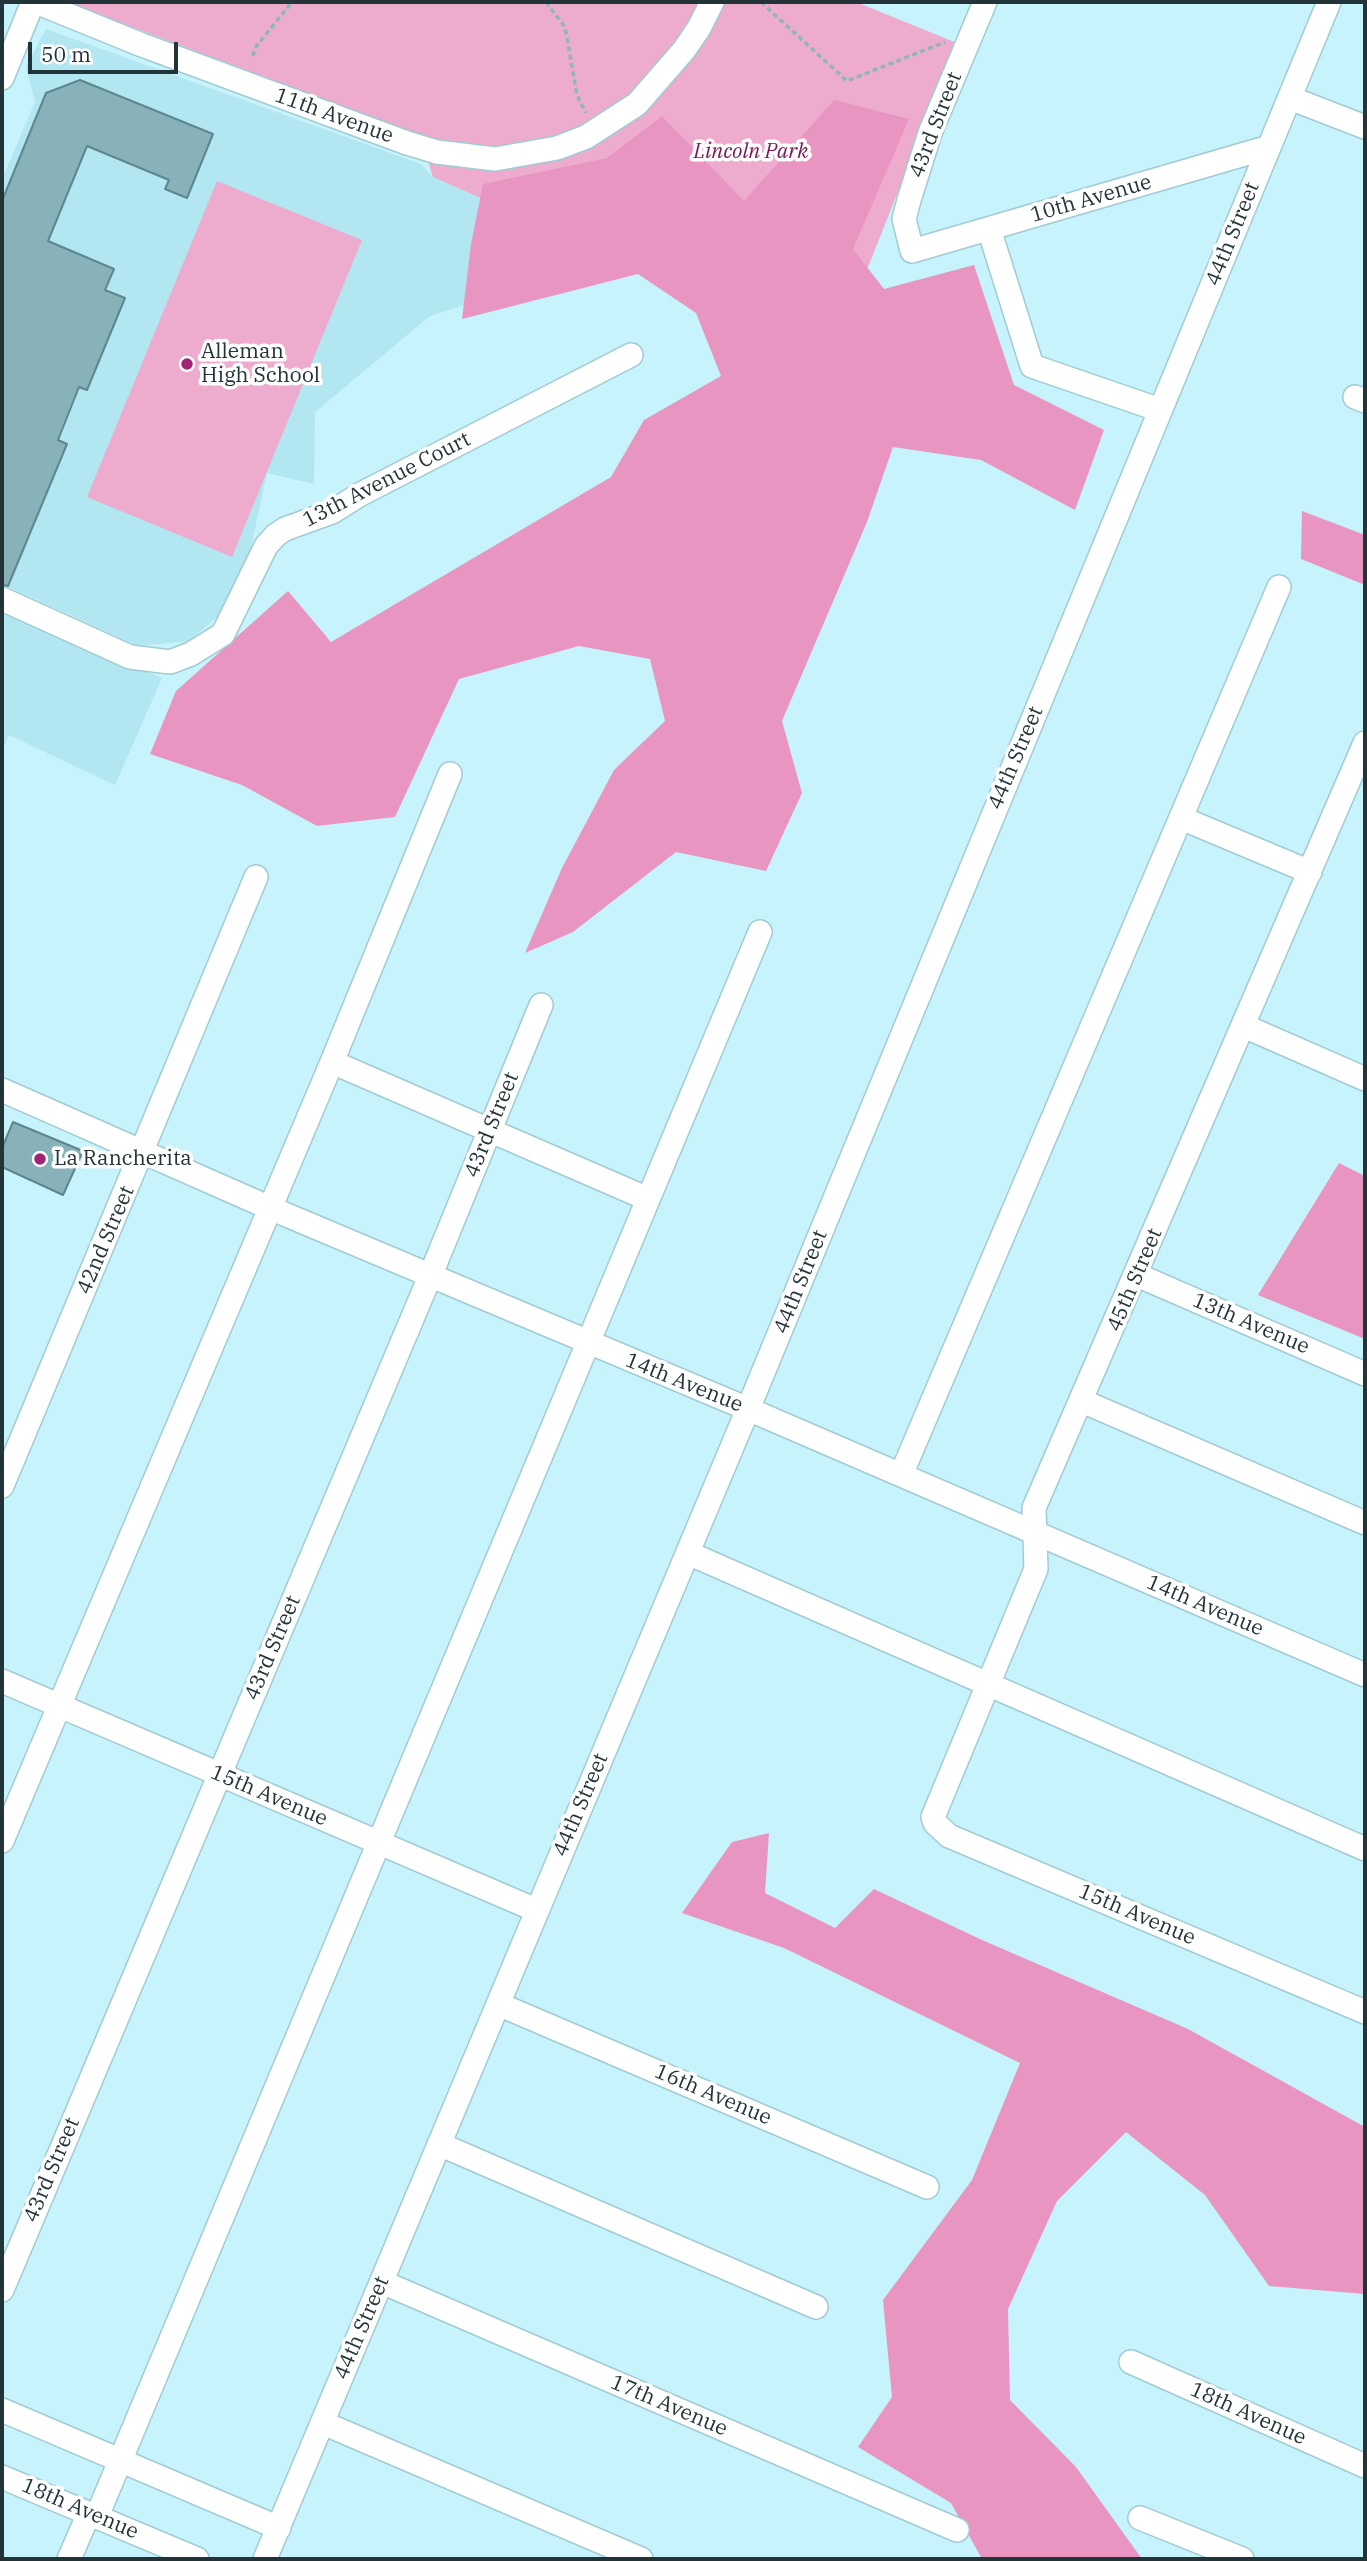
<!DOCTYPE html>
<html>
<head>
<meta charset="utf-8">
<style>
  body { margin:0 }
  #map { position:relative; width:1367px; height:2561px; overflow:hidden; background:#c7f3fc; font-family:"IBM Plex Serif",serif }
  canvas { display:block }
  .frame { position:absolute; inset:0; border:4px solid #233438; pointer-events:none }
  .scale { position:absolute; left:28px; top:42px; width:150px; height:32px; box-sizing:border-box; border:4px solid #233438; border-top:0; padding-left:9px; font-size:21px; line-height:24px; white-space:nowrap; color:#233438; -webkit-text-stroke:5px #fff; paint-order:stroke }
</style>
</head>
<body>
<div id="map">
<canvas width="1367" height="2561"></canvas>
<div class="frame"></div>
<div class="scale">50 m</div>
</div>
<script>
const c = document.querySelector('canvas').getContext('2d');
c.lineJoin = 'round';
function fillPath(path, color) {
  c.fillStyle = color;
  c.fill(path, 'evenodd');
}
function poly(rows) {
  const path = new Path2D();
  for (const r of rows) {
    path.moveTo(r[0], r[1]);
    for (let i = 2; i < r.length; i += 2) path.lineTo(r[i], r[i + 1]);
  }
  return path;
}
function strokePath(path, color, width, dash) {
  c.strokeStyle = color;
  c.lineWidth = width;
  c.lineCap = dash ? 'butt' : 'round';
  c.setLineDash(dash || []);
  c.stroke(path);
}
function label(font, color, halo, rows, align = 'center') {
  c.font = font + ' "IBM Plex Serif",serif';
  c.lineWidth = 7;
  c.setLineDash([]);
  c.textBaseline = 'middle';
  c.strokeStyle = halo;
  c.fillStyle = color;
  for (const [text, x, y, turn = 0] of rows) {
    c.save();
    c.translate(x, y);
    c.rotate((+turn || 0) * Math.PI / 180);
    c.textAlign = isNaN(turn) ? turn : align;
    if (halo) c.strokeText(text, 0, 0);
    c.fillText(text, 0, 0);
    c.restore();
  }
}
const built = poly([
  [46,29,421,164,433,177,616,257,430,316,315,412,314,484,267,473,249,556,222,613,189,641,138,646,2,584,2,179,35,102,26,67],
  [2,612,162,678,115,785,9,735,2,750]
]);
const green = poly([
  [66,2,856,2,957,43,834,353,433,177,420,136],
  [217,181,362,240,232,557,87,497]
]);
const forest = poly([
  [834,100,909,119,853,249,884,289,974,265,1014,385,1104,430,1075,510,981,460,893,447,867,522,782,721,802,793,766,871,676,852,573,932,525,953,562,868,614,770,665,721,650,659,579,646,459,679,395,817,317,826,242,785,150,754,176,691,288,591,331,642,611,477,644,420,721,376,696,313,638,274,462,319,471,244,483,184,607,158,662,116,744,201],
  [1302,511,1365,535,1365,585,1301,559],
  [1339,1163,1365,1176,1365,1339,1258,1295],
  [769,1833,765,1893,835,1928,874,1889,982,1940,1188,2029,1365,2127,1365,2294,1269,2286,1205,2195,1126,2132,1057,2201,1008,2309,1010,2400,1076,2467,1142,2559,982,2559,951,2503,858,2447,892,2397,883,2300,972,2180,1020,2063,784,1948,682,1913,732,1842]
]);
const building = poly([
  [80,80,213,134,187,198,165,189,169,180,87,146,48,241,114,269,105,290,125,298,87,390,79,387,58,440,67,444,8,586,2,585,2,201,46,93,80,80],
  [13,1122,83,1151,63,1195,2,1167,2,1148,13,1122]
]);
const path = poly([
  [546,2,565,27,577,95,586,113],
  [761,2,847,81,945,42],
  [253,56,255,48,292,2]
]);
const minor = poly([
  [36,2,142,45,407,143,437,152,495,159,557,148,586,137,637,104,684,50,699,28,712,2],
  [985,2,930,133,909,200,904,219,912,251,1269,147],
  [2,78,33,2],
  [1290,98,1365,127],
  [989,229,1032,366,1160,410],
  [1355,397,1365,401],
  [2,599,130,657,170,662,191,654,223,634,266,546,276,535,285,529,332,512,359,495,631,355],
  [1365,743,1034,1508,1036,1569,933,1817,935,1823,949,1836,1365,2012],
  [1181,818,1310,872],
  [1244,1026,1365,1079],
  [332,1062,648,1199],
  [2,1090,270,1208,748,1409,1365,1675],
  [1137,1275,1365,1374],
  [1082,1401,1365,1523],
  [901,1475,1279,587],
  [2,1486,256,877],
  [688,1553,1365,1849],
  [2,1681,536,1910],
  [2,1841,332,1062,450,774],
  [498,2004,927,2187],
  [439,2144,816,2307],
  [382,2282,957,2530],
  [2,2290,431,1274,541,1005],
  [1131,2362,1365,2466],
  [2,2410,279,2528],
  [323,2423,641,2559],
  [2,2477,197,2559],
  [97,2516,760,932],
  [1140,2518,1242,2559],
  [69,2559,89,2513],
  [265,2559,748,1409,1329,2]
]);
const markers = [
  [187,364,7,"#a32475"],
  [40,1159,7,"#a32475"]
];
const streetNames = [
  ["11th Avenue",334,116,20],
  ["43rd Street",936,125,-69],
  ["10th Avenue",1091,199,-16],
  ["44th Street",1233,234,-68],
  ["13th Avenue Court",387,480,-27],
  ["44th Street",1016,758,-67],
  ["43rd Street",492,1125,-68],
  ["42nd Street",106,1240,-67],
  ["45th Street",1135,1280,-67],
  ["44th Street",801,1282,-68],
  ["13th Avenue",1251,1324,23],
  ["14th Avenue",684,1383,22],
  ["14th Avenue",1205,1606,23],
  ["43rd Street",273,1648,-67],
  ["15th Avenue",269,1796,23],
  ["44th Street",581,1805,-67],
  ["15th Avenue",1137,1915,23],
  ["16th Avenue",713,2095,23],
  ["43rd Street",52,2170,-67],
  ["44th Street",362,2328,-67],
  ["17th Avenue",669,2406,23],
  ["18th Avenue",1248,2414,24],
  ["18th Avenue",80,2509,23]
];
const parkNames = [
  ["Lincoln Park",751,152]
];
const poiNames = [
  ["Alleman",201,352],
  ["High School",201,376],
  ["La Rancherita",54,1159]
];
fillPath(built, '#b2e6f1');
fillPath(green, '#edacce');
fillPath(forest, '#e995c2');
fillPath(building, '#88b2ba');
strokePath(building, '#5e868e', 2);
strokePath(minor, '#a1cbd4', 26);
strokePath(path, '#91b5bc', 3.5, [5, 3.5]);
strokePath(minor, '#fff', 23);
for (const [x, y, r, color] of markers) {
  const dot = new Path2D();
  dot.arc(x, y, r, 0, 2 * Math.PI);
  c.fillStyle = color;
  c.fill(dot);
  strokePath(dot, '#fff', 2.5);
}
label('21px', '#233438', '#fff', streetNames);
label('italic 21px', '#781755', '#fff', parkNames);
label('21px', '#233438', '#fff', poiNames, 'left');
</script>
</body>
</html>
